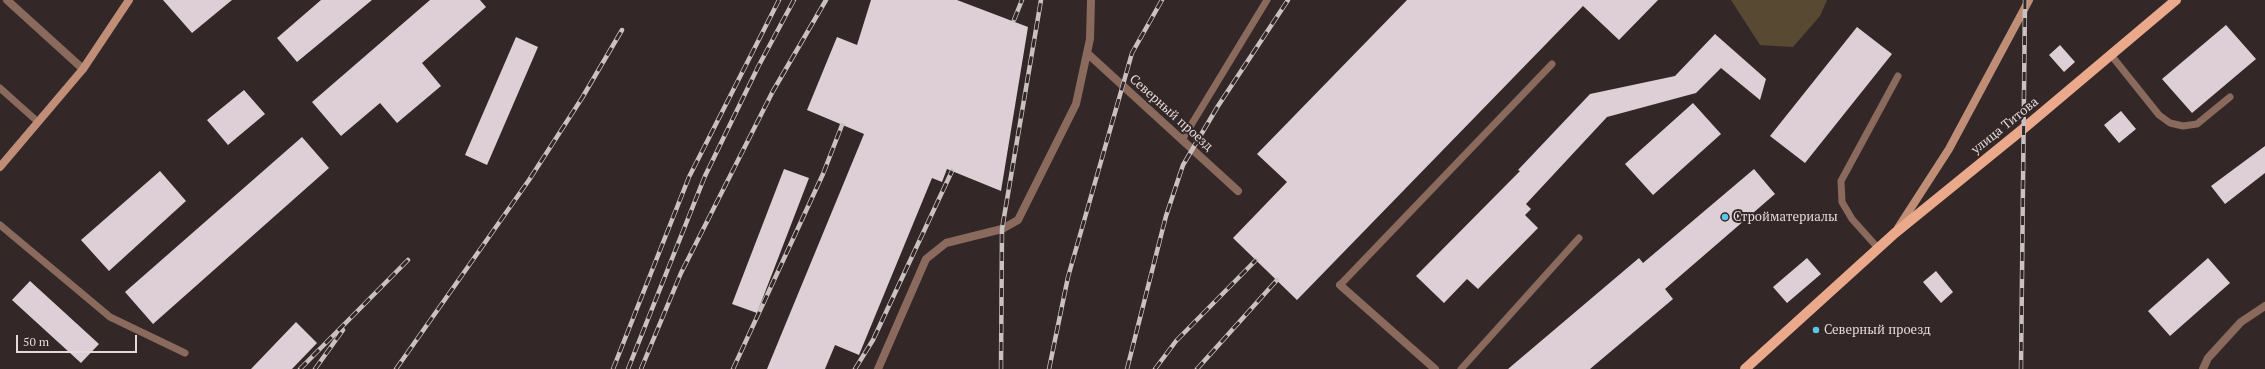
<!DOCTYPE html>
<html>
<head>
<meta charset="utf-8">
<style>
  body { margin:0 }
  #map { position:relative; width:2265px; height:369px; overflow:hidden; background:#342728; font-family:"PT Serif",serif }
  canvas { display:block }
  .scale { position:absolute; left:16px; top:335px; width:121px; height:18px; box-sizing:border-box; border:2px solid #e3dada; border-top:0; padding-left:5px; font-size:12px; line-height:14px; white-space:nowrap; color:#e3dada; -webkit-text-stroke:3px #342728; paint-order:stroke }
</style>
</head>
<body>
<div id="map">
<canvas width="2265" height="369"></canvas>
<div class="scale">50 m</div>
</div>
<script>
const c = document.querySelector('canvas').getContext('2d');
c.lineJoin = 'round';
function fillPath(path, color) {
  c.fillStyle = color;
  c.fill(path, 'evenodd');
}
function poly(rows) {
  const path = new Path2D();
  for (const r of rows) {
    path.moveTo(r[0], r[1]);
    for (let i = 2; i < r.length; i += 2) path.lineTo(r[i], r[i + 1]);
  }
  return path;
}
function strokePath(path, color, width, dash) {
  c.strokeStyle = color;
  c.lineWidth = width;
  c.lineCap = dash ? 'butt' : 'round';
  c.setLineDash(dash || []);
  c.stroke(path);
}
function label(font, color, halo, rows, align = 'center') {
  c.font = font + ' "PT Serif",serif';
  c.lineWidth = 4;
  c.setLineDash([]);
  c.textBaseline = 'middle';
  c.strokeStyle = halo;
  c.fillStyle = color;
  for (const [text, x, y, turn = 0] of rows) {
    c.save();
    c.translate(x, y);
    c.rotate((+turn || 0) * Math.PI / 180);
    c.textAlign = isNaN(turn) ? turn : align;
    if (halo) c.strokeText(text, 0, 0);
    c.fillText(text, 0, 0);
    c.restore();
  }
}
const green = poly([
  [1731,0,1827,0,1820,16,1793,47,1760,45]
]);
const building = poly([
  [163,0,232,0,192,33],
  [321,0,372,0,297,62,277,38],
  [430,0,480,0,486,7,422,63,441,86,397,123,380,103,341,136,312,102],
  [871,0,957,0,1028,27,1001,191,947,169,942,182,932,178,859,355,835,345,825,369,767,369,864,134,807,110,837,37,857,45],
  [1407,0,1658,0,1619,40,1583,6,1297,300,1233,238,1287,182,1257,154],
  [2226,25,2256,59,2192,113,2162,79],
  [1857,27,1892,54,1805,163,1770,136],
  [1715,34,1766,79,1760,100,1721,68,1696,93,1607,117,1526,204,1531,209,1525,215,1538,228,1478,289,1467,279,1444,303,1416,276,1520,171,1518,170,1590,94,1675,76],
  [516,37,538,47,487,165,465,155],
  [2060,45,2075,62,2064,72,2049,55],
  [244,90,265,114,228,145,207,120],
  [1693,103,1721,134,1653,195,1625,164],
  [2121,111,2136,129,2119,143,2104,125],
  [302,137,329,168,153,324,125,292],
  [2265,146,2265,173,2225,204,2211,186],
  [784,169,809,178,757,313,732,304],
  [1754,169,1775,194,1665,289,1673,299,1590,369,1508,369,1639,258,1643,263],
  [160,171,186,201,109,271,81,240],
  [1807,258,1821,274,1787,303,1773,287],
  [2208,258,2230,283,2170,336,2148,311],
  [1936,271,1953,292,1941,303,1923,282],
  [30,281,99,344,81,363,12,300],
  [296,322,317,343,292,369,251,369]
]);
const lane = poly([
  [2111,55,2159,115,2170,123,2183,126,2197,124,2230,97],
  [0,88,38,122],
  [1182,140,1267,0],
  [0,225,110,317,185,353],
  [1878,248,1852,219,1842,202,1841,181,1898,76],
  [1340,285,1552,64],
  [1461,369,1579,238]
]);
const street = poly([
  [7,0,83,69],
  [1087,53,1238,191],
  [1340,285,1435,369],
  [878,369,926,259,946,243,1002,229,1018,220,1076,104,1090,39,1091,0],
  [2203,369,2208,358,2241,322,2265,306]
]);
const secondary = poly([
  [0,167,83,69,129,0],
  [1898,228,1949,149,2029,0]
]);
const primary = poly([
  [1745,369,1895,233,2023,129,2176,0]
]);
const rail = poly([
  [1014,20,1022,0],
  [300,369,408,260],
  [315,369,343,330],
  [396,369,529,180,582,98,622,30],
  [613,369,689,177,779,0],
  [628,369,705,176,758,67,794,0],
  [641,369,681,273,773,91,826,0],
  [733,369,823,174,842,125],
  [855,369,873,340,952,171],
  [1001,369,1002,229,1041,0],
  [1049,369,1068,277,1132,53,1162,0],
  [1127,369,1166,216,1183,165,1218,106,1288,0],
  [1155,369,1176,341,1256,260],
  [1197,369,1277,280],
  [2021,369,2025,0]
]);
const markers = [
  [1725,217,4,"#5bc7e7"],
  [1816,330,4,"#5bc7e7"]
];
const streetNames = [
  ["Северный проезд",1171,113,42],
  ["улица Титова",2005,126,-39]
];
const poiNames = [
  ["Стройматериалы",1733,217],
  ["Северный проезд",1824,330]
];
fillPath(green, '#584933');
fillPath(building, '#decfd7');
strokePath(lane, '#8a6a5c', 7);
strokePath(street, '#8a6a5c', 8);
strokePath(secondary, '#c08e77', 8);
strokePath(primary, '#eaa98b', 10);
strokePath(rail, '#cac1c1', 4.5);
strokePath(rail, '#342728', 3, [9]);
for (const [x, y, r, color] of markers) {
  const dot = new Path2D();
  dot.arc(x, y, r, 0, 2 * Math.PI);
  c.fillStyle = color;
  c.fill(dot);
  strokePath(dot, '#342728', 1.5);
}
label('13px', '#e3dada', '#342728', streetNames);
label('13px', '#e3dada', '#342728', poiNames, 'left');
</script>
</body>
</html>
